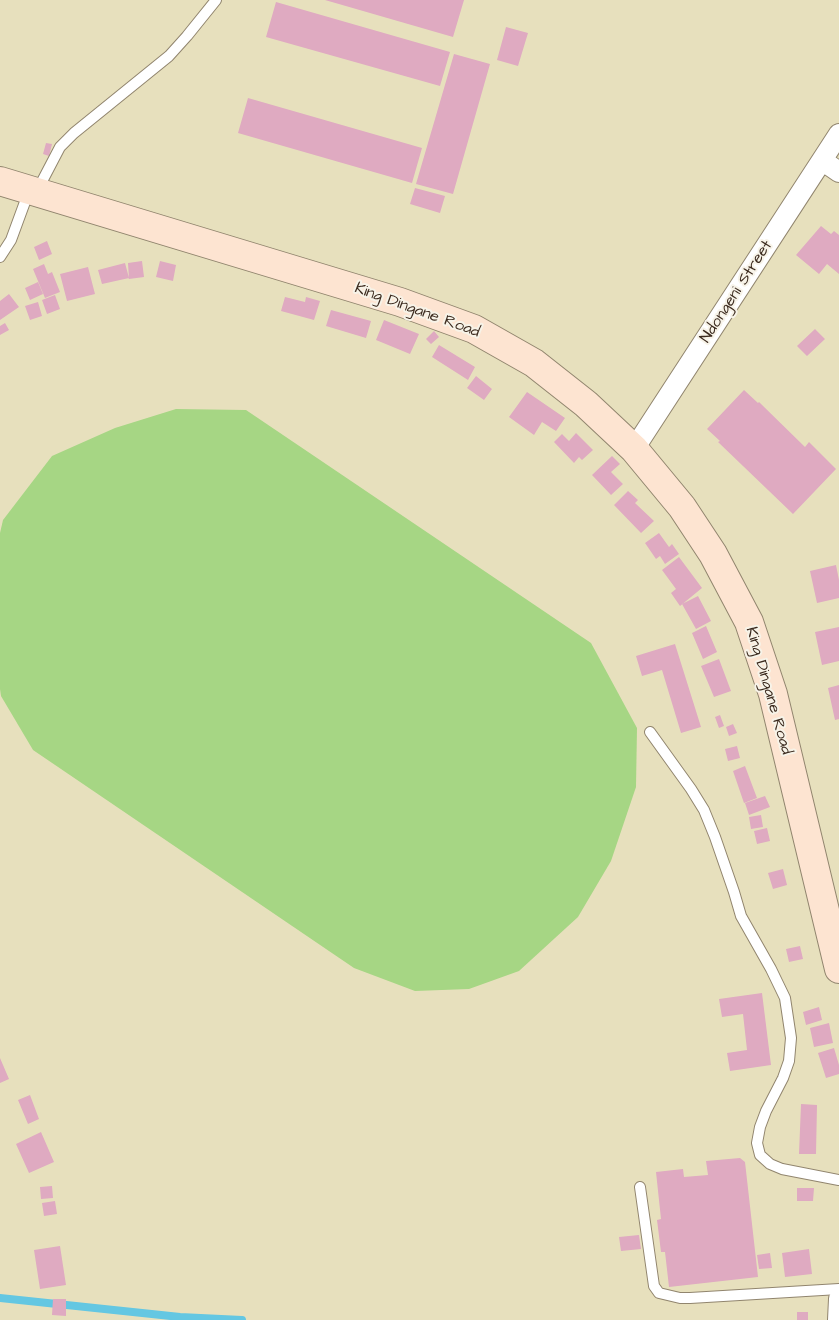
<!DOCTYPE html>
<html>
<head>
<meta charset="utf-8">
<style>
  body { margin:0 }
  canvas { display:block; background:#e7e0bd }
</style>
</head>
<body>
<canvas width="839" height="1320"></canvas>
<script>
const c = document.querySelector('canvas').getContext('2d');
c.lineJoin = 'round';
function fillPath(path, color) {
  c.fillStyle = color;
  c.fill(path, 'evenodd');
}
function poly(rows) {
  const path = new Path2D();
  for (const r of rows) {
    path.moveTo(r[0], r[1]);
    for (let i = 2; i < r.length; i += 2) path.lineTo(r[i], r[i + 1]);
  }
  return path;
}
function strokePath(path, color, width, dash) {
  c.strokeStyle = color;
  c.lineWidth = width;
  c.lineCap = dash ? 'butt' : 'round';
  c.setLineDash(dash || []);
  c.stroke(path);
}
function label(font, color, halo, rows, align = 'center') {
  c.font = font + ' "Architects Daughter",sans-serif';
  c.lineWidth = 4;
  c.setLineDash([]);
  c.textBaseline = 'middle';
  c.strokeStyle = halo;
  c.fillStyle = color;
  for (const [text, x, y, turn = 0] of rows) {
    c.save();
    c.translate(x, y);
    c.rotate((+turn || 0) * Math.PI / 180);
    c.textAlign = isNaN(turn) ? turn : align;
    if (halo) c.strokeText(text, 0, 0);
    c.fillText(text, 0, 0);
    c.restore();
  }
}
const green = poly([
  [176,409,246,410,591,643,637,728,636,787,611,861,578,917,519,971,469,989,415,991,354,968,33,750,1,696,0,689,0,533,3,520,52,456,115,428]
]);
const stream = poly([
  [0,1298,180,1317,242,1320]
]);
const building = poly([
  [325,0,464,0,453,37],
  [276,2,450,52,440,86,266,37],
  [506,27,528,33,518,66,497,60],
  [454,54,490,64,453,194,416,184],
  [248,98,422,148,412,183,238,133],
  [46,143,52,144,49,156,43,154],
  [415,188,445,196,440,213,410,204],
  [821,226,831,234,834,231,839,235,839,274,827,264,819,274,796,255],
  [47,241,52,254,39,260,34,247],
  [142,261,144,277,129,279,128,263],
  [160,261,176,265,173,281,156,277],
  [125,263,129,278,102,284,98,270],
  [44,264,48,274,52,272,60,292,45,298,33,269],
  [88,267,95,294,67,301,60,274],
  [38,282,43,294,30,300,25,288],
  [9,294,19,307,0,320,0,301],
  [55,295,60,309,47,314,42,300],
  [285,297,305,302,306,297,320,301,314,320,281,311],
  [38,302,42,316,30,320,25,306],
  [331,310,371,321,366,338,326,326],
  [384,320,419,334,410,354,376,340],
  [5,323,9,330,0,335,0,326],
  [815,329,825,339,807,356,797,346],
  [434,331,439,337,431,344,426,339],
  [439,345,475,367,468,380,432,357],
  [476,376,492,389,484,400,467,388],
  [744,390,758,403,759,402,805,447,809,442,836,469,793,514,718,442,720,441,707,429],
  [527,392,565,418,556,431,542,422,534,435,509,417],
  [576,433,593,450,582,460,579,457,574,463,554,442,562,434,569,441],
  [612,456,620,464,611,472,623,484,611,495,592,475],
  [628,491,638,500,635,503,654,521,641,533,614,505],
  [659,533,669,547,672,544,679,554,665,564,660,556,656,559,645,543],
  [679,557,702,588,680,606,671,593,676,589,662,570],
  [836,565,839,580,839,598,817,603,810,571],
  [698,596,711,621,696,629,682,604],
  [706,626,717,652,703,659,692,633],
  [839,627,839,661,822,665,815,632],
  [675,644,701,727,681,733,662,670,642,676,636,656],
  [719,659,731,691,714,697,701,666],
  [839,685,839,719,835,720,828,688],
  [720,715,724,726,719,728,715,717],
  [733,724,737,733,729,736,726,727],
  [737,746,740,758,728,761,725,749],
  [745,766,757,798,744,803,733,771],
  [765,796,770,807,749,815,745,803],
  [761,815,763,827,751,829,749,817],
  [767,828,770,841,757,844,754,831],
  [783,869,787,885,773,889,768,873],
  [800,946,803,959,789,962,786,949],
  [762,993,771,1065,730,1071,727,1053,747,1050,743,1014,722,1017,719,999],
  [819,1007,822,1020,806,1025,803,1012],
  [829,1023,833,1043,814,1047,810,1028],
  [834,1048,839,1065,839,1074,826,1078,818,1053],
  [0,1058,9,1079,0,1083],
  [30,1095,39,1119,28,1124,18,1100],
  [801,1104,817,1105,816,1154,799,1154],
  [41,1132,54,1162,29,1173,16,1144],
  [740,1158,745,1162,758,1277,669,1287,665,1252,661,1252,657,1220,661,1219,656,1172,683,1169,684,1177,708,1175,706,1161],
  [52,1186,53,1198,41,1199,40,1187],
  [797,1188,814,1188,813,1201,797,1201],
  [55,1201,57,1214,44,1216,42,1203],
  [639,1235,641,1249,621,1251,619,1237],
  [60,1246,66,1285,40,1289,34,1250],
  [809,1249,812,1274,785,1277,782,1253],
  [770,1253,772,1268,759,1269,757,1255],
  [53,1299,66,1299,66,1316,52,1315],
  [797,1312,808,1312,808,1320,797,1320]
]);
const lane = poly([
  [37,191,60,147,74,133,169,56,187,36,216,0],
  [0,257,11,240,29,191],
  [650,732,691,789,704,810,715,837,734,892,741,916,771,969,785,998,791,1038,789,1061,783,1078,766,1111,760,1127,757,1143,760,1155,770,1164,782,1169,839,1180],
  [640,1187,654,1286,659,1293,680,1298,690,1298,839,1289]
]);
const street = poly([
  [823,161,839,172],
  [634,449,839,134],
  [838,1320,839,1299]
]);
const secondary = poly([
  [0,181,400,302,474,329,534,363,586,404,634,449,682,507,713,554,749,622,773,694,839,969]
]);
const streetNames = [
  ["Ndongeni Street",737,292,-57],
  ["King Dingane Road",417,311,20],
  ["King Dingane Road",768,691,74]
];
fillPath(green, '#a6d684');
strokePath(stream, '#64c7e2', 8);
fillPath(building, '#dfaac1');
strokePath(lane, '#91856e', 12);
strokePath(street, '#91856e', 22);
strokePath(secondary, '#91856e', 30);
strokePath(lane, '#fff', 10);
strokePath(street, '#fff', 20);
strokePath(secondary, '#fde4d1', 28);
label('16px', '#3b2a1e', '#f7f3e8', streetNames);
</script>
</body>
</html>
